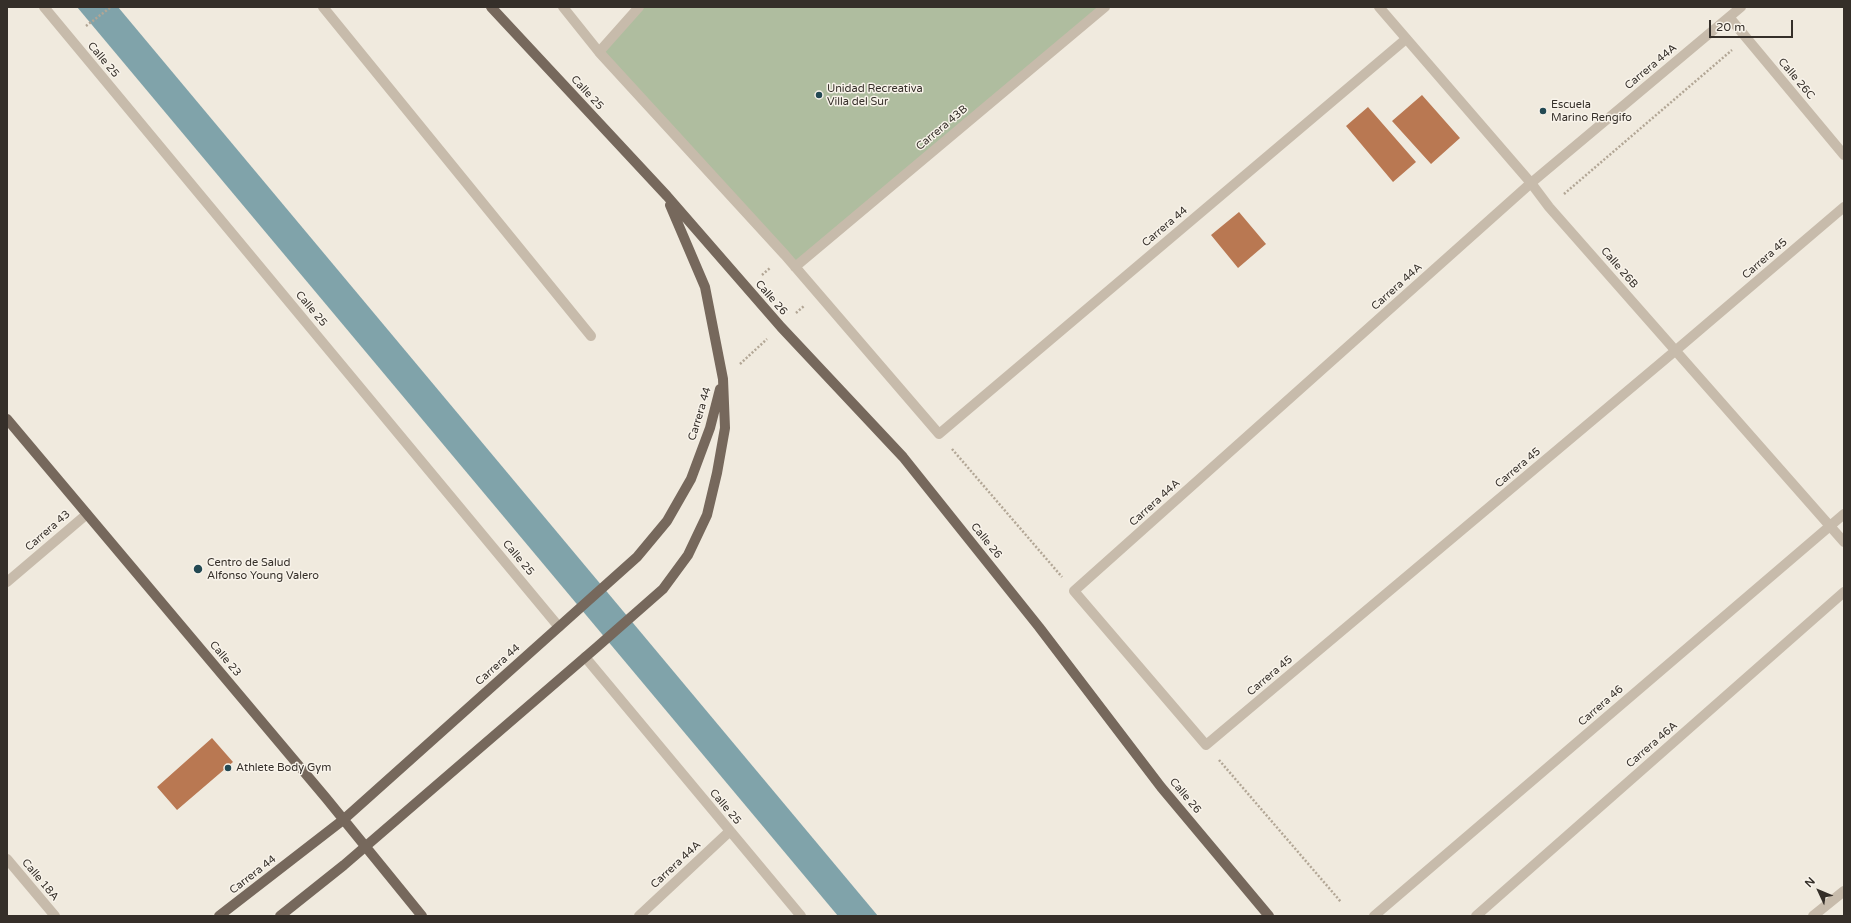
<!DOCTYPE html>
<html>
<head>
<meta charset="utf-8">
<style>
  body { margin:0 }
  #map { position:relative; width:1851px; height:923px; overflow:hidden; background:#f0eade; font-family:"Varela Round",sans-serif }
  canvas { display:block }
  .frame { position:absolute; inset:0; border:8px solid #352f29; pointer-events:none }
  .north { position:absolute; left:1799px; top:871px; width:40px; height:40px; -webkit-text-stroke:3px #f8f3ea; paint-order:stroke; rotate:314deg; font-size:11px; font-weight:700; line-height:16px; text-align:center; color:#352f29 }
  .north::after { content:''; display:block; margin:auto; width:14px; height:18px; background:#352f29; clip-path:polygon(50% 0,100% 100%,50% 72%,0 100%) }
  .scale { position:absolute; left:1709px; top:20px; width:84px; height:18px; box-sizing:border-box; border:2px solid #352f29; border-top:0; padding-left:5px; font-size:12px; line-height:14px; white-space:nowrap; color:#352f29; -webkit-text-stroke:3px #f8f3ea; paint-order:stroke }
</style>
</head>
<body>
<div id="map">
<canvas width="1851" height="923"></canvas>
<div class="frame"></div>
<div class="north">N</div>
<div class="scale">20 m</div>
</div>
<script>
const c = document.querySelector('canvas').getContext('2d');
c.lineJoin = 'round';
function fillPath(path, color) {
  c.fillStyle = color;
  c.fill(path, 'evenodd');
}
function poly(rows) {
  const path = new Path2D();
  for (const r of rows) {
    path.moveTo(r[0], r[1]);
    for (let i = 2; i < r.length; i += 2) path.lineTo(r[i], r[i + 1]);
  }
  return path;
}
function strokePath(path, color, width, dash) {
  c.strokeStyle = color;
  c.lineWidth = width;
  c.lineCap = dash ? 'butt' : 'round';
  c.setLineDash(dash || []);
  c.stroke(path);
}
function label(font, color, halo, rows, align = 'center') {
  c.font = font + ' "Varela Round",sans-serif';
  c.lineWidth = 3;
  c.setLineDash([]);
  c.textBaseline = 'middle';
  c.strokeStyle = halo;
  c.fillStyle = color;
  for (const [text, x, y, turn = 0] of rows) {
    c.save();
    c.translate(x, y);
    c.rotate((+turn || 0) * Math.PI / 180);
    c.textAlign = isNaN(turn) ? turn : align;
    if (halo) c.strokeText(text, 0, 0);
    c.fillText(text, 0, 0);
    c.restore();
  }
}
const green = poly([
  [639,7,1105,7,795,267,599,52]
]);
const water = poly([
  [77,7,118,7,878,916,838,916]
]);
const building = poly([
  [1422,95,1460,138,1431,164,1392,121],
  [1368,107,1416,162,1393,182,1346,126],
  [1239,212,1266,244,1238,268,1211,235],
  [212,738,233,762,177,810,157,787]
]);
const path = poly([
  [86,26,111,7],
  [1564,194,1732,50],
  [762,275,770,268],
  [796,313,804,306],
  [740,364,767,339],
  [952,449,1062,577],
  [1219,760,1341,902]
]);
const minor = poly([
  [44,7,559,627],
  [323,7,591,336],
  [563,7,599,52,785,255,939,434,1406,39],
  [1379,7,1531,183,1549,207,1844,542],
  [1741,7,1531,183,1074,591,1206,745,1675,351,1844,207],
  [1729,17,1844,155],
  [599,52,639,7],
  [795,267,1105,7],
  [7,582,87,514],
  [585,657,801,916],
  [7,859,55,916],
  [639,916,730,831],
  [1374,916,1844,514],
  [1476,916,1844,592],
  [1813,916,1844,891]
]);
const major = poly([
  [491,7,667,196,781,327,903,457,1039,627,1161,787,1269,916],
  [7,419,326,798,422,916],
  [219,916,343,820,637,557,667,521,691,479,710,428,720,389],
  [280,916,344,865,597,647,663,589,688,555,707,515,717,473,725,428,723,379,705,287,670,205]
]);
const markers = [
  [819,95,4,"#234953"],
  [1543,111,4,"#234953"],
  [198,569,5,"#234953"],
  [228,768,4,"#234953"]
];
const streetNames = [
  ["Calle 25",103,60,50],
  ["Carrera 44A",1651,67,-40],
  ["Calle 26C",1796,79,50],
  ["Calle 25",587,93,47],
  ["Carrera 43B",942,128,-40],
  ["Carrera 44",1165,227,-40],
  ["Carrera 45",1765,259,-41],
  ["Calle 26B",1619,268,49],
  ["Carrera 44A",1397,287,-42],
  ["Calle 26",771,298,49],
  ["Calle 25",311,309,50],
  ["Carrera 44",700,414,-73],
  ["Carrera 45",1518,468,-40],
  ["Carrera 44A",1155,503,-42],
  ["Carrera 43",48,531,-41],
  ["Calle 26",986,541,51],
  ["Calle 25",518,558,50],
  ["Calle 23",225,659,50],
  ["Carrera 44",498,665,-42],
  ["Carrera 45",1270,676,-40],
  ["Carrera 46",1601,706,-41],
  ["Carrera 46A",1652,745,-41],
  ["Calle 26",1185,796,50],
  ["Calle 25",725,807,50],
  ["Carrera 44A",676,865,-43],
  ["Carrera 44",253,875,-38],
  ["Calle 18A",40,880,50]
];
const poiNames = [
  ["Unidad Recreativa",827,89],
  ["Villa del Sur",827,102],
  ["Escuela",1551,105],
  ["Marino Rengifo",1551,118],
  ["Centro de Salud",207,563],
  ["Alfonso Young Valero",207,576],
  ["Athlete Body Gym",236,768]
];
fillPath(green, '#afbd9f');
fillPath(water, '#80a3aa');
fillPath(building, '#b97852');
strokePath(path, '#b2a695', 2.5, [2, 2]);
strokePath(minor, '#c7bbab', 10);
strokePath(major, '#76685c', 10);
for (const [x, y, r, color] of markers) {
  const dot = new Path2D();
  dot.arc(x, y, r, 0, 2 * Math.PI);
  c.fillStyle = color;
  c.fill(dot);
  strokePath(dot, '#f8f3ea', 1.5);
}
label('11px', '#352f29', '#f8f3ea', streetNames);
label('11px', '#352f29', '#f8f3ea', poiNames, 'left');
</script>
</body>
</html>
